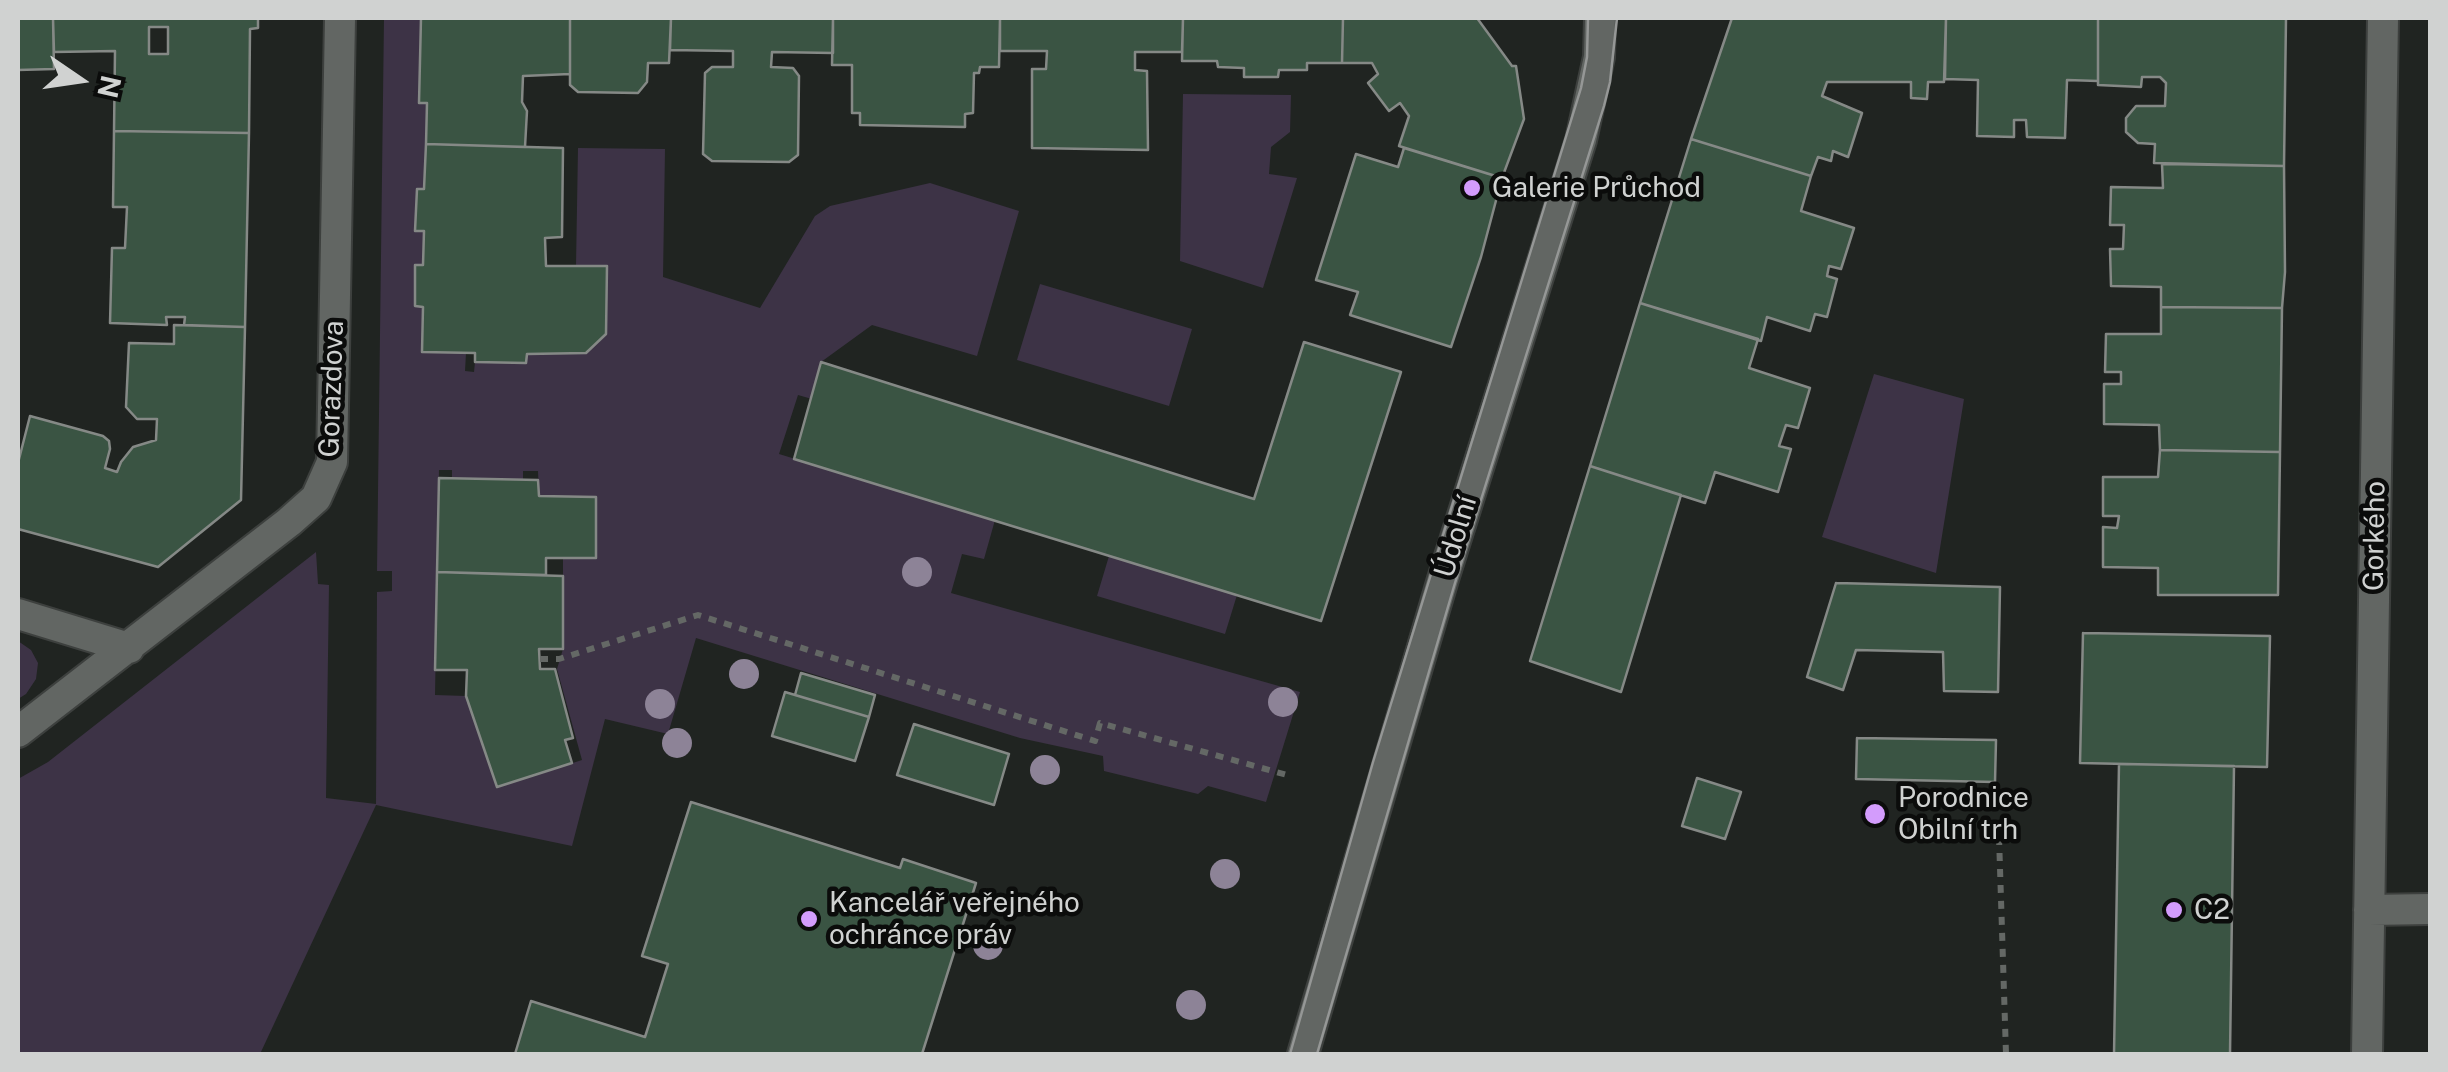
<!DOCTYPE html>
<html>
<head>
<meta charset="utf-8">
<style>
  body { margin:0 }
  #map { position:relative; width:2448px; height:1072px; overflow:hidden; background:#202421; font-family:"Public Sans",sans-serif }
  canvas { display:block }
  .frame { position:absolute; inset:0; border:20px solid #d0d2d1; pointer-events:none }
  .north { position:absolute; left:30px; top:30px; width:100px; height:100px; -webkit-text-stroke:8px #0b0c0b; paint-order:stroke; rotate:103deg; font-size:28px; font-weight:700; line-height:40px; text-align:center; color:#d0d2d1 }
  .north::after { content:''; display:block; margin:auto; width:35px; height:45px; background:#d0d2d1; clip-path:polygon(50% 0,100% 100%,50% 72%,0 100%) }
</style>
</head>
<body>
<div id="map">
<canvas width="2448" height="1072"></canvas>
<div class="frame"></div>
<div class="north">N</div>
</div>
<script>
const c = document.querySelector('canvas').getContext('2d');
c.lineJoin = 'round';
function fillPath(path, color) {
  c.fillStyle = color;
  c.fill(path, 'evenodd');
}
function poly(rows) {
  const path = new Path2D();
  for (const r of rows) {
    path.moveTo(r[0], r[1]);
    for (let i = 2; i < r.length; i += 2) path.lineTo(r[i], r[i + 1]);
  }
  return path;
}
function strokePath(path, color, width, dash) {
  c.strokeStyle = color;
  c.lineWidth = width;
  c.lineCap = dash ? 'butt' : 'round';
  c.setLineDash(dash || []);
  c.stroke(path);
}
function label(font, color, halo, rows, align = 'center') {
  c.font = font + ' "Public Sans",sans-serif';
  c.lineWidth = 9;
  c.setLineDash([]);
  c.textBaseline = 'middle';
  c.strokeStyle = halo;
  c.fillStyle = color;
  for (const [text, x, y, turn = 0] of rows) {
    c.save();
    c.translate(x, y);
    c.rotate((+turn || 0) * Math.PI / 180);
    c.textAlign = isNaN(turn) ? turn : align;
    if (halo) c.strokeText(text, 0, 0);
    c.fillText(text, 0, 0);
    c.restore();
  }
}
const green = poly([
  [384,18,421,18,419,102,427,103,424,189,417,190,415,230,424,231,423,265,415,266,415,306,423,307,422,352,466,353,465,371,474,372,475,362,526,363,527,354,586,353,606,334,607,266,576,266,578,148,665,149,663,277,760,308,815,216,830,206,930,183,1019,211,977,356,872,325,821,362,812,399,798,395,779,454,995,520,984,559,962,554,951,593,1300,692,1266,802,1208,786,1198,794,1104,771,1103,756,1020,738,696,638,668,734,605,719,572,846,376,805,260,1054,18,1054,18,779,48,762,316,552,318,584,329,585,326,798,376,804,377,592,392,591,392,571,377,571],
  [439,470,452,470,452,478,523,480,523,471,538,471,539,496,596,497,596,557,563,558,563,649,557,669,582,760,498,787,466,696,435,695],
  [1183,94,1291,95,1290,132,1271,147,1269,174,1297,178,1263,288,1180,261],
  [1040,284,1192,329,1169,406,1017,360],
  [1874,374,1964,399,1936,573,1822,537],
  [1109,556,1237,595,1225,634,1097,596],
  [18,641,31,650,38,663,36,679,26,694,18,699]
]);
const building = poly([
  [18,18,53,18,54,69,18,70,18,18],
  [53,18,258,18,258,28,250,29,249,133,114,131,115,51,54,52,53,18],
  [149,27,168,27,168,54,149,54,149,27],
  [421,18,570,18,570,74,523,76,522,102,527,111,525,147,426,144,427,103,419,103,421,18],
  [570,18,671,18,669,63,648,63,647,82,638,93,578,92,570,85,570,18],
  [671,18,833,18,833,53,772,52,771,67,793,68,799,76,798,155,789,162,712,161,703,154,705,73,712,67,733,67,733,51,670,50,671,18],
  [833,18,1000,18,999,67,980,67,979,73,974,73,973,113,965,114,965,127,860,125,860,113,852,113,852,65,832,65,833,18],
  [1000,18,1183,18,1182,52,1135,52,1135,70,1147,71,1148,150,1032,148,1032,69,1046,69,1047,51,1000,51,1000,18],
  [1183,18,1343,18,1342,63,1307,63,1307,70,1279,70,1278,77,1244,77,1244,68,1218,67,1217,61,1182,61,1183,18],
  [1343,18,1477,18,1512,66,1516,66,1524,119,1502,178,1399,146,1409,116,1400,103,1389,111,1368,83,1378,74,1372,63,1342,63,1343,18],
  [1732,18,1946,18,1944,82,1928,82,1927,99,1911,98,1911,82,1827,82,1822,96,1862,113,1848,157,1833,151,1831,161,1818,157,1811,176,1691,139,1732,18],
  [1946,18,2098,18,2098,81,2067,80,2065,138,2027,137,2026,120,2014,120,2014,137,1977,136,1978,80,1945,79,1946,18],
  [2098,18,2286,18,2284,166,2154,163,2155,144,2138,143,2126,132,2126,118,2136,106,2165,106,2166,83,2160,77,2142,77,2141,87,2098,85,2098,18],
  [114,131,249,133,245,327,184,325,185,317,166,317,167,325,110,323,112,248,125,248,127,207,113,207,114,131],
  [1691,139,1811,176,1801,211,1854,228,1841,269,1829,266,1827,276,1837,279,1827,317,1815,314,1810,331,1767,317,1761,341,1640,303,1691,139],
  [426,144,563,148,562,237,545,238,546,266,607,266,606,334,586,353,527,354,526,363,475,362,475,353,422,352,423,307,415,306,415,265,423,265,424,231,415,231,417,189,424,189,426,144],
  [1404,148,1502,178,1481,257,1451,347,1350,315,1358,292,1316,280,1356,154,1398,167,1404,148],
  [2162,164,2284,166,2285,272,2282,308,2161,307,2161,287,2111,286,2110,249,2123,249,2124,225,2110,225,2111,187,2163,188,2162,164],
  [1640,303,1758,339,1749,368,1810,388,1798,428,1786,425,1779,446,1791,449,1778,492,1715,472,1705,503,1590,466,1640,303],
  [2161,307,2282,308,2280,452,2160,450,2159,425,2104,424,2104,384,2121,384,2121,372,2105,372,2106,334,2161,334,2161,307],
  [174,325,245,327,241,500,158,567,18,529,18,463,30,416,103,436,109,441,110,449,105,468,117,472,121,462,133,447,156,440,157,419,137,419,126,407,129,343,174,344,174,325],
  [1304,342,1401,372,1321,621,794,459,821,362,1254,499,1304,342],
  [2160,450,2280,452,2278,595,2158,595,2158,568,2103,567,2103,527,2117,528,2119,516,2103,516,2103,477,2158,477,2160,450],
  [1590,466,1681,495,1621,692,1530,661,1590,466],
  [439,478,538,480,539,496,596,497,596,558,546,558,546,575,437,572,439,478],
  [437,572,563,576,563,649,539,649,540,669,555,669,573,738,565,740,572,763,497,787,466,696,467,670,435,670,437,572],
  [1836,583,2000,587,1998,692,1944,691,1943,652,1856,650,1843,690,1807,677,1836,583],
  [2083,633,2270,636,2267,767,2080,763,2083,633],
  [801,673,875,695,869,717,795,695,801,673],
  [785,692,869,717,855,761,772,736,785,692],
  [914,724,1009,754,994,805,897,775,914,724],
  [1857,738,1996,740,1995,782,1856,779,1857,738],
  [2119,764,2234,766,2230,1054,2114,1054,2119,764],
  [1697,778,1741,792,1725,839,1682,826,1697,778],
  [691,802,900,868,903,859,976,883,922,1054,515,1054,531,1001,645,1037,668,964,642,956,691,802]
]);
const path = poly([
  [540,659,559,659,698,615,1095,741,1100,723,1287,775],
  [1999,837,2006,1054]
]);
const street = poly([
  [18,614,129,648],
  [18,732,289,522,316,498,332,462,340,18],
  [2369,910,2430,909],
  [2367,1054,2383,18]
]);
const secondary = poly([
  [1303,1054,1443,579,1581,140,1599,57,1600,18]
]);
const tram = poly([
  [1290,1054,1373,762,1581,88,1587,57,1588,18],
  [1317,1054,1455,583,1604,106,1610,82,1617,18]
]);
const trees = [
  [917,572],
  [744,674],
  [1283,702],
  [660,704],
  [677,743],
  [1045,770],
  [1225,874],
  [988,945],
  [1191,1005]
];
const markers = [
  [1472,188,10,"#d39cfc"],
  [1875,814,12,"#d39cfc"],
  [2174,910,10,"#d39cfc"],
  [809,919,10,"#d39cfc"]
];
const poiNames = [
  ["Galerie Průchod",1492,188],
  ["Porodnice",1898,798],
  ["Obilní trh",1898,830],
  ["Kancelář veřejného",829,903],
  ["ochránce práv",829,935],
  ["C2",2194,910]
];
const streetNames = [
  ["Gorazdova",332,389,-88],
  ["Gorkého",2375,536,-89],
  ["Údolní",1456,537,-73]
];
fillPath(green, '#3d3346');
fillPath(building, '#3a5443');
strokePath(building, '#858986', 2.5);
strokePath(street, '#3d403e', 34);
strokePath(secondary, '#3d403e', 34);
strokePath(path, '#646865', 6, [8, 8]);
strokePath(street, '#626663', 30);
strokePath(secondary, '#626663', 30);
strokePath(tram, '#959796', 2.5);
c.fillStyle = '#8d8397';
for (const [x, y] of trees) {
  c.beginPath();
  c.arc(x, y, 15, 0, 2 * Math.PI);
  c.fill();
}
for (const [x, y, r, color] of markers) {
  const dot = new Path2D();
  dot.arc(x, y, r, 0, 2 * Math.PI);
  c.fillStyle = color;
  c.fill(dot);
  strokePath(dot, '#0b0c0b', 4);
}
label('28px', '#d0d2d1', '#0b0c0b', poiNames, 'left');
label('28px', '#d0d2d1', '#0b0c0b', streetNames);
</script>
</body>
</html>
